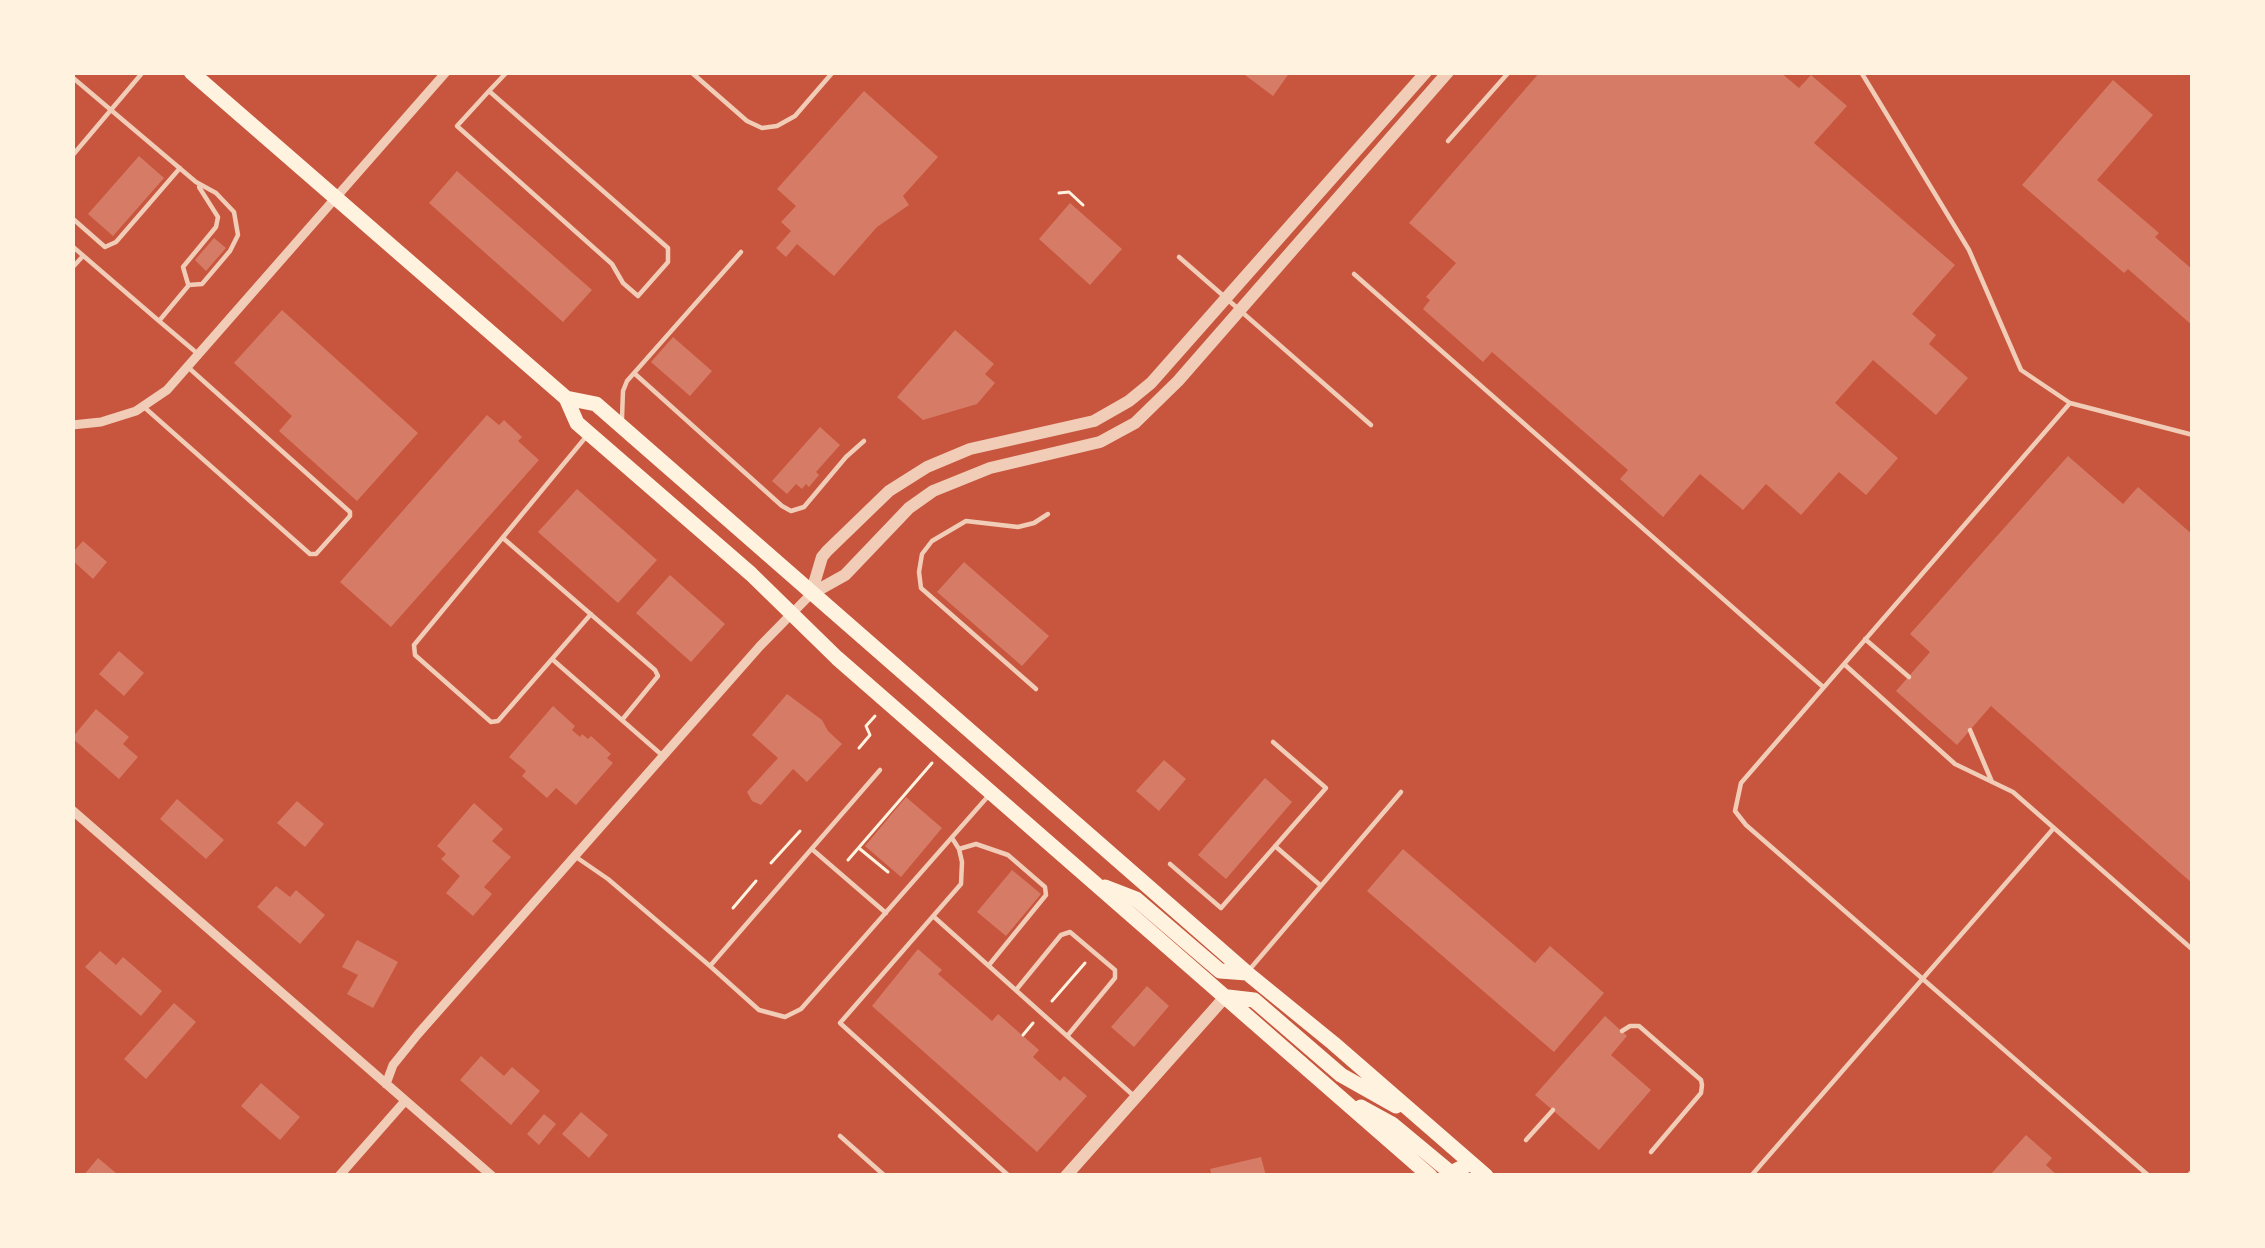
<!DOCTYPE html>
<html>
<head>
<meta charset="utf-8">
<style>
  body { margin:0 }
  #map { position:relative; width:2265px; height:1248px; overflow:hidden; background:#c8553d; font-family:"PT Sans",sans-serif }
  canvas { display:block }
  .frame { position:absolute; inset:0; border:75px solid #fff3e0; pointer-events:none }
</style>
</head>
<body>
<div id="map">
<canvas width="2265" height="1248"></canvas>
<div class="frame"></div>
</div>
<script>
const c = document.querySelector('canvas').getContext('2d');
c.lineJoin = 'round';
function fillPath(path, color) {
  c.fillStyle = color;
  c.fill(path, 'evenodd');
}
function poly(rows) {
  const path = new Path2D();
  for (const r of rows) {
    path.moveTo(r[0], r[1]);
    for (let i = 2; i < r.length; i += 2) path.lineTo(r[i], r[i + 1]);
  }
  return path;
}
function strokePath(path, color, width, dash) {
  c.strokeStyle = color;
  c.lineWidth = width;
  c.lineCap = dash ? 'butt' : 'round';
  c.setLineDash(dash || []);
  c.stroke(path);
}
const building = poly([
  [1241,72,1290,72,1273,96],
  [1540,72,1780,72,1799,88,1811,75,1847,106,1814,143,1955,265,1912,314,1936,335,1929,344,1968,378,1936,415,1873,360,1835,403,1898,458,1866,495,1839,472,1801,515,1766,484,1743,510,1700,474,1663,517,1620,479,1628,470,1492,352,1483,362,1423,309,1430,300,1426,297,1456,263,1409,223],
  [2113,80,2153,115,2097,180,2159,233,2155,237,2193,270,2193,326,2128,269,2124,273,2022,185],
  [864,91,938,157,903,196,909,205,877,227,834,276,797,244,786,257,776,248,791,231,781,222,796,206,777,189],
  [139,156,164,178,113,236,88,214],
  [457,171,592,290,563,322,429,203],
  [1070,203,1122,249,1090,285,1039,239],
  [214,238,226,248,206,271,195,260],
  [282,310,418,433,357,501,279,431,292,416,234,363],
  [955,330,994,364,985,374,995,383,977,404,923,420,897,397],
  [673,337,712,371,690,396,651,362],
  [487,415,499,425,504,420,522,437,518,441,539,460,391,627,340,582],
  [820,427,840,445,816,472,819,475,809,487,806,484,802,489,796,484,787,494,772,481],
  [2068,456,2123,504,2138,487,2193,535,2193,884,1991,706,1957,745,1896,691,1930,652,1910,634],
  [577,489,657,560,618,603,538,532],
  [83,541,107,562,93,579,72,560,72,553],
  [964,562,1049,636,1022,666,937,592],
  [670,575,725,624,691,662,636,613],
  [119,651,144,673,124,696,99,674],
  [787,694,822,720,828,731,842,744,807,782,793,769,761,805,752,801,747,792,778,758,752,735],
  [553,706,575,726,572,730,580,737,582,734,588,739,591,736,611,754,607,758,613,763,576,805,556,788,547,798,522,776,526,771,509,757],
  [96,709,129,737,123,744,138,757,119,779,72,738],
  [1164,760,1186,779,1159,811,1136,791],
  [1265,778,1292,802,1226,879,1198,855],
  [906,797,942,828,901,877,865,846],
  [177,799,224,840,206,859,160,819],
  [297,801,324,824,305,847,277,823],
  [474,803,503,829,492,841,511,857,484,887,492,894,473,916,446,893,460,876,441,859,446,854,437,846],
  [1403,849,1535,963,1550,946,1604,993,1554,1052,1367,891],
  [1012,870,1041,894,1006,936,977,912],
  [276,886,290,897,296,890,325,915,300,944,257,907],
  [357,940,398,962,373,1008,347,994,358,975,342,967],
  [918,949,942,970,938,974,992,1021,998,1014,1039,1050,1033,1057,1060,1081,1064,1076,1087,1096,1037,1152,872,1006],
  [100,951,116,965,123,957,162,991,141,1016,85,967],
  [1147,986,1169,1006,1134,1047,1111,1027],
  [174,1003,196,1022,146,1079,124,1059],
  [1605,1016,1627,1036,1611,1055,1651,1090,1599,1150,1535,1095],
  [481,1056,504,1076,512,1067,540,1091,511,1125,460,1080],
  [261,1083,300,1117,280,1140,241,1106],
  [581,1112,608,1135,589,1158,562,1134],
  [544,1114,556,1124,539,1145,527,1134],
  [2026,1135,2052,1158,2046,1165,2058,1176,1989,1176],
  [1261,1157,1266,1176,1212,1176,1210,1169],
  [98,1158,116,1173,113,1176,83,1176]
]);
const path = poly([
  [1059,193,1069,192,1083,205],
  [859,748,870,735,866,726,875,716],
  [860,849,888,872],
  [848,860,932,763],
  [771,863,800,831],
  [733,908,756,881],
  [1052,1001,1085,963],
  [1023,1035,1033,1023]
]);
const service = poly([
  [691,72,747,121,762,128,777,126,795,116,833,72],
  [1861,72,1969,250,2021,370,2070,403,2193,435],
  [72,77,196,182,216,193,234,212,238,235,230,251,202,284,189,285,159,321,198,354],
  [489,91,668,248,668,262,638,296,623,283,612,264,457,126,489,91,507,72],
  [1448,141,1509,72],
  [72,156,143,72],
  [72,218,105,247,116,242,180,168],
  [72,246,159,321],
  [1179,257,1371,425],
  [72,268,83,256],
  [1354,274,1822,686],
  [188,284,183,267,216,227,218,217,199,187],
  [634,373,782,506,791,511,804,507,846,457,864,441],
  [2070,403,1741,783,1735,811,1746,825,2149,1176],
  [144,407,310,554,316,554,350,516,350,512,190,369],
  [622,418,623,391,627,381,741,252],
  [585,438,414,645,415,655,491,722,498,721,552,659,663,756],
  [503,538,655,670,658,676,622,720],
  [1865,639,1909,677],
  [552,659,591,614],
  [1844,664,1955,764,2013,792,2193,950],
  [1036,689,921,588,919,572,922,554,932,541,966,521,1018,527,1034,523,1048,514],
  [1970,730,1992,782],
  [952,838,959,849,962,862,961,884,840,1023,1009,1176],
  [1275,846,1320,885],
  [959,849,976,844,1008,855,1045,887,1046,895,989,965],
  [813,850,886,913],
  [576,857,608,879,710,966,880,770],
  [1170,864,1221,908,1326,788,1273,742],
  [933,916,1134,1096],
  [710,966,759,1010,785,1017,801,1009,990,794],
  [1250,969,1401,792],
  [1016,990,1061,935,1070,932,1115,970,1115,978,1068,1035],
  [1622,1031,1630,1026,1639,1026,1701,1080,1702,1085,1701,1093,1651,1152],
  [840,1136,885,1176],
  [1526,1140,1553,1110],
  [1751,1176,2053,829]
]);
const minor = poly([
  [72,425,101,422,136,411,167,390,446,72],
  [72,810,492,1176],
  [386,1084,393,1065,418,1034,760,646,811,594],
  [339,1176,405,1101],
  [2191,1176,2193,1174]
]);
const tertiary = poly([
  [811,594,845,575,909,508,933,491,990,468,1100,442,1135,423,1178,381,1448,72],
  [811,594,822,557,827,551,889,491,927,467,970,449,1094,421,1129,401,1151,383,1426,72],
  [1066,1176,1225,997]
]);
const primary = poly([
  [191,72,566,398,577,423,751,574,837,658,1430,1176],
  [566,398,596,404,1247,973,1333,1043,1486,1176],
  [1105,887,1136,899,1220,971,1247,973],
  [1228,997,1254,1000,1341,1075,1396,1106],
  [1361,1107,1392,1124,1451,1173,1471,1163]
]);
fillPath(building, '#d67c66');
strokePath(path, '#fff3e0', 3);
strokePath(service, '#f1ccb7', 4.5);
strokePath(minor, '#f1ccb7', 9);
strokePath(tertiary, '#f1ccb7', 12);
strokePath(primary, '#fff3e0', 15);
</script>
</body>
</html>
